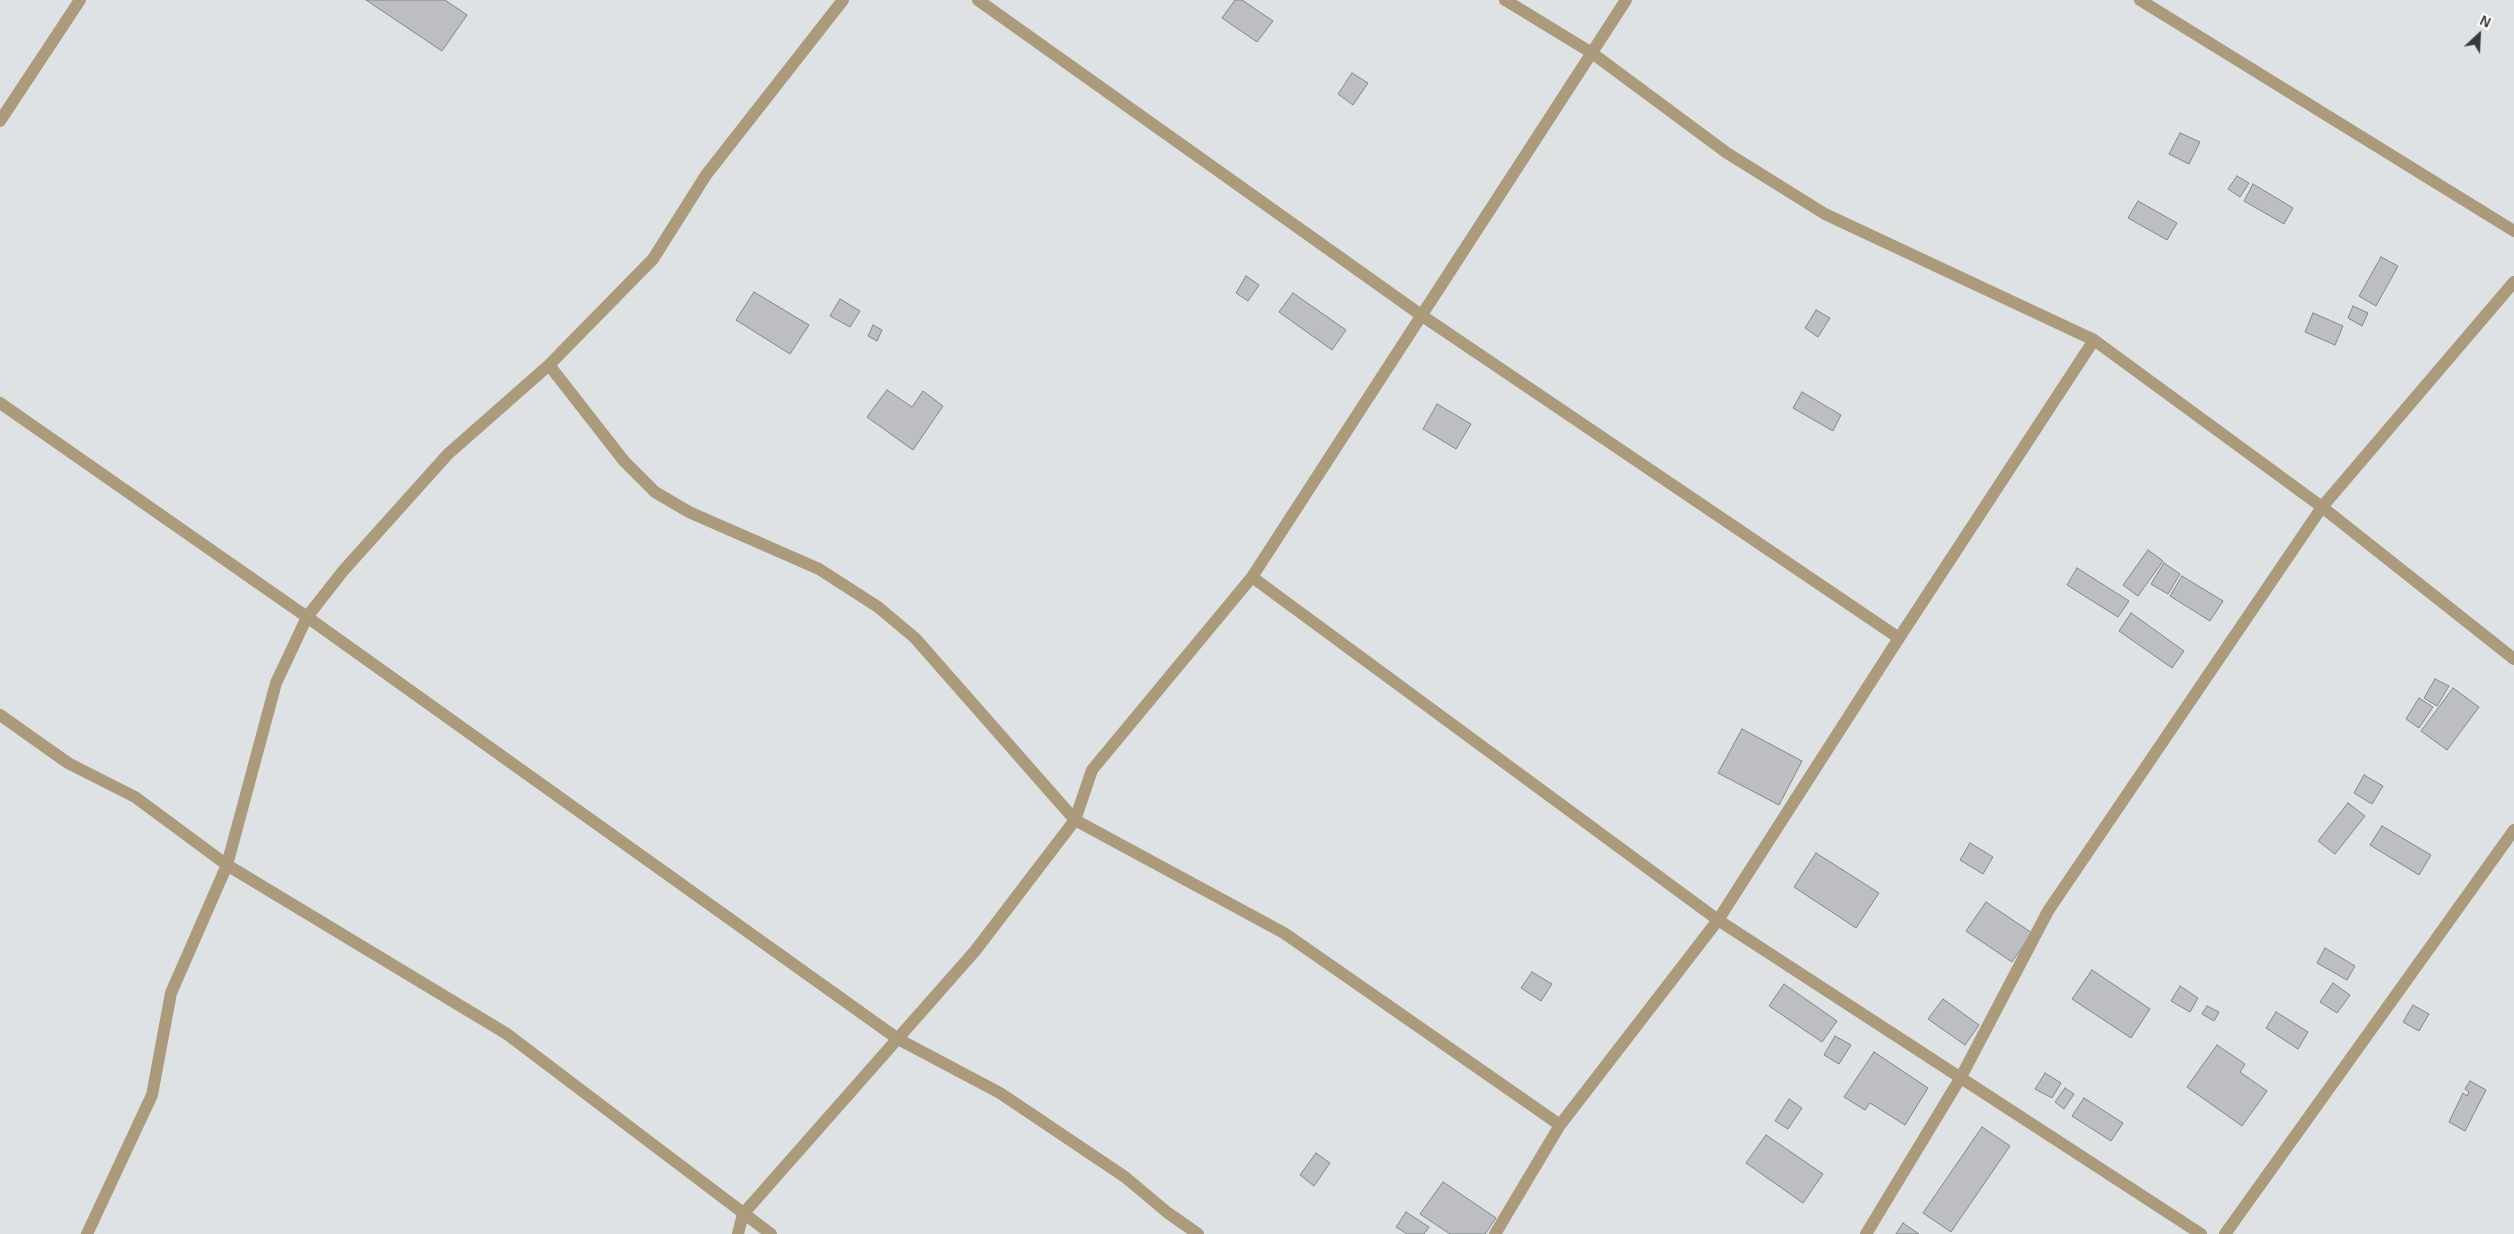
<!DOCTYPE html>
<html>
<head>
<meta charset="utf-8">
<style>
  body { margin:0 }
  #map { position:relative; width:2514px; height:1234px; overflow:hidden; background:#dfe2e5; font-family:Arial,sans-serif }
  canvas { display:block }
  .north { position:absolute; left:2454px; top:10px; width:50px; height:50px; -webkit-text-stroke:4px #fff; paint-order:stroke; rotate:25deg; font-size:14px; font-weight:700; line-height:20px; text-align:center; color:#393a3b }
  .north::after { content:''; display:block; margin:auto; width:18px; height:22px; background:#393a3b; clip-path:polygon(50% 0,100% 100%,50% 72%,0 100%) }
</style>
</head>
<body>
<div id="map">
<canvas width="2514" height="1234"></canvas>
<div class="north">N</div>
</div>
<script>
const c = document.querySelector('canvas').getContext('2d');
c.lineJoin = 'round';
function fillPath(path, color) {
  c.fillStyle = color;
  c.fill(path, 'evenodd');
}
function poly(rows) {
  const path = new Path2D();
  for (const r of rows) {
    path.moveTo(r[0], r[1]);
    for (let i = 2; i < r.length; i += 2) path.lineTo(r[i], r[i + 1]);
  }
  return path;
}
function strokePath(path, color, width, dash) {
  c.strokeStyle = color;
  c.lineWidth = width;
  c.lineCap = dash ? 'butt' : 'round';
  c.setLineDash(dash || []);
  c.stroke(path);
}
const building = poly([
  [366,0,445,0,467,15,442,51,366,0],
  [1235,0,1242,0,1273,21,1257,42,1222,18,1235,0],
  [1352,73,1368,83,1353,105,1338,94,1352,73],
  [2180,133,2200,142,2189,164,2169,154,2180,133],
  [2237,176,2249,183,2240,197,2228,189,2237,176],
  [2253,184,2293,208,2284,224,2244,201,2253,184],
  [2138,201,2177,223,2167,240,2128,218,2138,201],
  [2381,257,2398,266,2376,306,2359,296,2381,257],
  [1246,276,1259,285,1248,301,1236,293,1246,276],
  [754,292,809,325,790,354,736,320,754,292],
  [1293,293,1346,330,1332,350,1279,312,1293,293],
  [840,299,860,311,850,327,830,316,840,299],
  [2353,306,2368,313,2362,326,2348,318,2353,306],
  [1816,310,1830,318,1818,337,1805,328,1816,310],
  [2313,313,2343,326,2335,345,2305,332,2313,313],
  [873,325,882,330,877,341,868,336,873,325],
  [887,390,912,407,923,391,943,406,913,450,867,417,887,390],
  [1802,392,1841,415,1833,431,1793,408,1802,392],
  [1437,404,1471,424,1456,449,1423,429,1437,404],
  [2148,550,2163,561,2138,596,2123,585,2148,550],
  [2164,563,2180,574,2168,594,2151,584,2164,563],
  [2077,568,2129,601,2118,617,2067,585,2077,568],
  [2182,576,2223,601,2210,621,2170,596,2182,576],
  [2131,613,2184,651,2172,668,2119,631,2131,613],
  [2435,679,2449,686,2437,706,2424,698,2435,679],
  [2453,688,2479,707,2447,750,2421,731,2453,688],
  [2419,698,2433,707,2419,728,2406,719,2419,698],
  [1742,729,1802,761,1779,805,1718,773,1742,729],
  [2364,775,2383,786,2372,804,2354,793,2364,775],
  [2348,803,2365,816,2335,854,2318,841,2348,803],
  [2382,826,2431,855,2419,875,2370,845,2382,826],
  [1970,843,1993,857,1983,874,1960,860,1970,843],
  [1816,853,1879,893,1856,928,1794,887,1816,853],
  [1986,902,2032,933,2012,962,1966,931,1986,902],
  [2325,948,2355,966,2347,980,2317,963,2325,948],
  [2092,970,2150,1009,2131,1038,2072,999,2092,970],
  [1532,972,1552,984,1541,1001,1521,988,1532,972],
  [2333,983,2350,995,2337,1013,2320,1002,2333,983],
  [1784,984,1837,1021,1822,1042,1769,1006,1784,984],
  [2180,986,2198,998,2190,1012,2171,1001,2180,986],
  [1943,999,1979,1025,1965,1045,1928,1019,1943,999],
  [2413,1005,2429,1014,2419,1031,2403,1022,2413,1005],
  [2207,1006,2219,1012,2214,1021,2202,1014,2207,1006],
  [2276,1012,2308,1032,2298,1049,2266,1028,2276,1012],
  [1835,1036,1851,1045,1839,1064,1824,1055,1835,1036],
  [2217,1045,2245,1064,2240,1072,2267,1091,2242,1126,2187,1087,2217,1045],
  [1874,1052,1928,1088,1905,1125,1870,1103,1865,1110,1844,1097,1874,1052],
  [2045,1073,2061,1083,2052,1098,2035,1089,2045,1073],
  [2470,1081,2486,1090,2465,1131,2449,1122,2463,1093,2467,1096,2469,1092,2465,1089,2470,1081],
  [2065,1088,2074,1094,2064,1109,2055,1102,2065,1088],
  [2084,1098,2123,1123,2111,1141,2072,1116,2084,1098],
  [1789,1099,1802,1108,1788,1129,1775,1121,1789,1099],
  [1982,1127,2010,1146,1951,1232,1923,1213,1982,1127],
  [1766,1135,1823,1174,1803,1203,1746,1163,1766,1135],
  [1316,1153,1330,1163,1314,1186,1300,1175,1316,1153],
  [1443,1182,1496,1218,1485,1234,1450,1234,1420,1214,1443,1182],
  [1406,1212,1429,1227,1424,1234,1407,1234,1396,1227,1406,1212],
  [1903,1223,1919,1234,1896,1234,1903,1223]
]);
const minor = poly([
  [978,0,1421,315,1899,638],
  [1505,0,1592,53,1727,153,1825,214,2094,340,2322,507,2514,659],
  [0,121,80,0],
  [549,365,624,461,655,492,689,512,819,569,878,607,915,638,1075,820,1092,770,1252,577,1626,0],
  [0,403,307,617,898,1039,1000,1093,1125,1177,1168,1213,1198,1234],
  [1252,577,1718,920,2201,1234],
  [0,715,68,763,135,797,227,865,507,1034,771,1234],
  [87,1234,152,1095,171,993,227,865,276,683,307,617,343,571,448,454,549,365,653,259,706,175,843,0],
  [738,1234,743,1214,975,951,1075,820,1284,933,1560,1125],
  [1495,1234,1560,1125,1718,920,1899,638,2094,340],
  [1866,1234,1961,1077,2048,911,2322,507,2514,282],
  [2225,1234,2514,830]
]);
const tertiary = poly([
  [2140,0,2514,231]
]);
fillPath(building, '#bcbec1');
strokePath(building, '#838688', 1);
strokePath(minor, '#ab9a7b', 12);
strokePath(tertiary, '#ab9a7b', 12);
</script>
</body>
</html>
